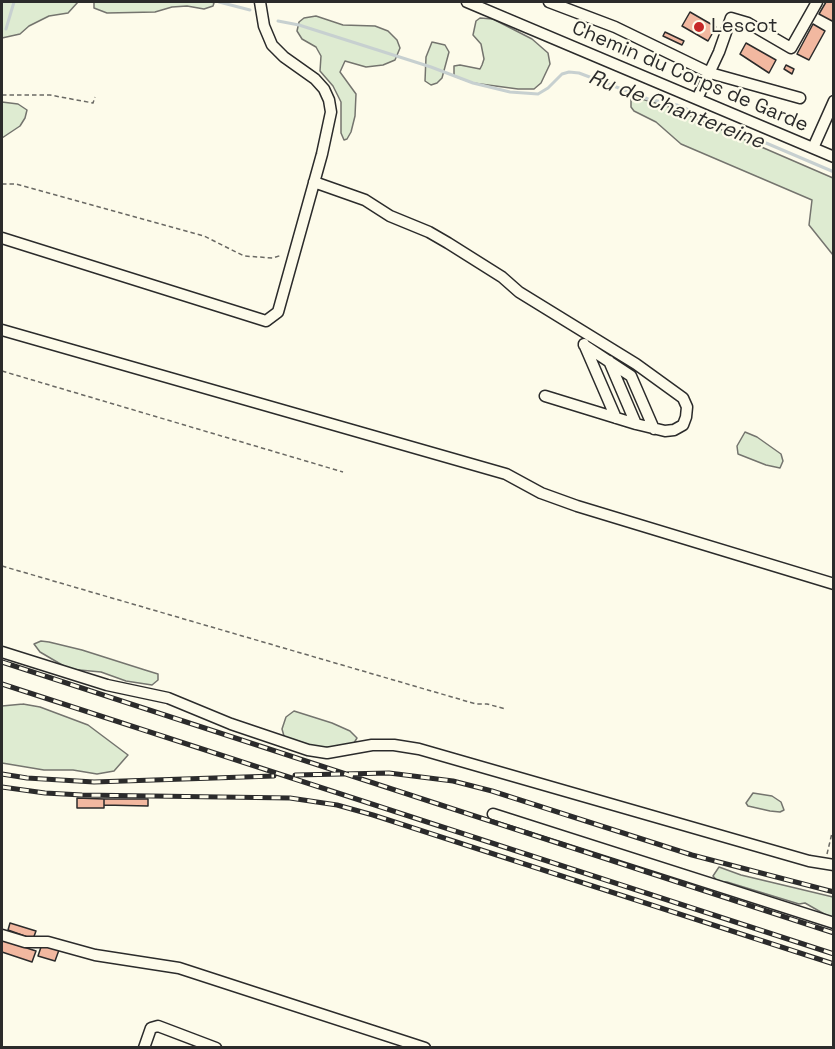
<!DOCTYPE html>
<html>
<head>
<meta charset="utf-8">
<style>
  body { margin:0 }
  #map { position:relative; width:835px; height:1049px; overflow:hidden; background:#fdfbea; font-family:"Space Grotesk",sans-serif }
  canvas { display:block }
  .frame { position:absolute; inset:0; border:3px solid #2b2b2b; pointer-events:none }
</style>
</head>
<body>
<div id="map">
<canvas width="835" height="1049"></canvas>
<div class="frame"></div>
</div>
<script>
const c = document.querySelector('canvas').getContext('2d');
c.lineJoin = 'round';
function fillPath(path, color) {
  c.fillStyle = color;
  c.fill(path, 'evenodd');
}
function poly(rows) {
  const path = new Path2D();
  for (const r of rows) {
    path.moveTo(r[0], r[1]);
    for (let i = 2; i < r.length; i += 2) path.lineTo(r[i], r[i + 1]);
  }
  return path;
}
function strokePath(path, color, width, dash) {
  c.strokeStyle = color;
  c.lineWidth = width;
  c.lineCap = dash ? 'butt' : 'round';
  c.setLineDash(dash || []);
  c.stroke(path);
}
function label(font, color, halo, rows, align = 'center') {
  c.font = font + ' "Space Grotesk",sans-serif';
  c.lineWidth = 4.5;
  c.setLineDash([]);
  c.textBaseline = 'middle';
  c.strokeStyle = halo;
  c.fillStyle = color;
  for (const [text, x, y, turn = 0] of rows) {
    c.save();
    c.translate(x, y);
    c.rotate((+turn || 0) * Math.PI / 180);
    c.textAlign = isNaN(turn) ? turn : align;
    if (halo) c.strokeText(text, 0, 0);
    c.fillText(text, 0, 0);
    c.restore();
  }
}
const green = poly([
  [2,2,78,2,68,13,49,16,29,26,20,34,2,38,2,2],
  [94,2,212,2,214,3,213,6,204,9,187,6,172,7,155,12,107,13,94,8,94,2],
  [316,16,343,25,375,26,388,31,397,40,400,48,395,60,383,65,366,67,345,61,340,72,356,94,355,116,351,132,347,139,344,140,341,133,341,102,333,86,320,71,321,56,316,47,302,39,297,31,299,22,304,18,316,16],
  [480,18,493,19,532,39,548,53,550,64,541,83,534,89,518,89,473,83,454,76,454,66,460,65,480,69,482,65,484,59,481,44,473,35,476,21,480,18],
  [432,42,445,45,449,52,442,78,437,83,431,85,425,81,426,57,432,42],
  [635,97,669,107,833,178,833,255,809,225,812,200,681,144,656,122,634,111,631,107,631,99,635,97],
  [2,102,18,104,27,110,25,118,20,126,2,138,2,102],
  [745,432,757,437,781,454,783,461,780,468,766,465,738,454,737,446,745,432],
  [41,641,49,642,82,650,145,670,158,674,158,680,152,685,126,681,101,672,69,669,40,652,34,644,41,641],
  [23,704,40,707,88,725,128,755,114,771,97,774,73,770,44,770,2,763,2,706,23,704],
  [294,711,332,723,350,731,357,738,354,743,329,752,292,744,284,736,282,729,286,717,294,711],
  [753,793,772,796,781,802,784,810,780,812,770,811,748,806,746,803,753,793],
  [719,867,741,875,833,897,833,919,805,903,799,904,727,882,718,882,713,876,719,867]
]);
const stream = poly([
  [219,2,250,10],
  [278,21,299,25,431,67,473,83,510,92,538,94,548,88,562,74,569,72,579,73,648,99,677,105,834,172],
  [6,29,14,2]
]);
const building = poly([
  [826,2,834,2,834,22,819,14,826,2],
  [690,12,716,27,708,41,682,26,690,12],
  [813,24,825,31,809,60,797,54,813,24],
  [665,32,684,41,682,45,663,36,665,32],
  [746,43,776,60,769,73,740,54,746,43],
  [786,65,794,69,792,74,784,69,786,65],
  [77,798,104,799,104,808,77,808,77,798],
  [104,799,148,799,148,806,104,805,104,799],
  [10,923,36,931,33,939,8,930,10,923],
  [2,940,36,951,32,962,2,952,2,940],
  [42,944,59,950,55,961,38,956,42,944]
]);
const path = poly([
  [2,95,50,95,93,103,95,97],
  [2,184,16,184,204,236,244,256,273,258,282,255],
  [2,371,343,472],
  [2,566,476,704,487,704,506,709],
  [827,854,832,833,834,833]
]);
const minor = poly([
  [467,2,834,157],
  [549,2,615,27,710,73,800,98],
  [697,99,719,52,731,18,748,23,791,48,817,2],
  [813,148,834,101],
  [314,182,365,200,390,216,429,232,448,243,502,277,519,292,636,364,683,398,687,407,686,417,683,425,674,430,665,431,636,424,545,396],
  [2,238,266,321,278,312,322,154,331,112,329,100,324,89,315,79,284,57,272,45,264,26,260,2],
  [2,330,506,474,541,493,577,506,834,584],
  [584,344,616,418],
  [584,345,631,376,654,429],
  [609,361,636,424],
  [2,652,107,685,168,698,231,724,308,750,327,753,372,745,394,745,419,749,809,861,834,865],
  [493,814,834,923],
  [2,935,25,942,48,942,95,955,179,968,425,1048],
  [144,1048,151,1028,158,1026,216,1048]
]);
const rail = poly([
  [2,662,834,933],
  [2,684,834,954],
  [2,774,27,778,94,782,274,776],
  [295,775,389,773,453,781,492,791,692,855,834,892],
  [2,787,45,793,82,795,290,798,337,805,373,815,834,964]
]);
const markers = [
  [699,27,6,"#c62828"]
];
const poiNames = [
  ["Lescot",711,27]
];
const streetNames = [
  ["Chemin du Corps de Garde",690,77,23]
];
const waterNames = [
  ["Ru de Chantereine",676,110,21]
];
fillPath(green, '#deebd1');
strokePath(green, '#74746e', 1.5);
strokePath(stream, '#c7d0d0', 3);
fillPath(building, '#f2b8a0');
strokePath(building, '#2b2b2b', 1.5);
strokePath(minor, '#2b2b2b', 13);
strokePath(path, '#6a6964', 1.5, [4.5, 3]);
strokePath(minor, '#fdfbea', 10);
strokePath(rail, '#2b2b2b', 5);
strokePath(rail, '#fdfbea', 3, [9]);
for (const [x, y, r, color] of markers) {
  const dot = new Path2D();
  dot.arc(x, y, r, 0, 2 * Math.PI);
  c.fillStyle = color;
  c.fill(dot);
  strokePath(dot, '#fdfbea', 2);
}
label('20px', '#2b2b2b', '#fdfbea', poiNames, 'left');
label('20px', '#2b2b2b', '#fdfbea', streetNames);
label('italic 21px', '#2b2b2b', '#fdfbea', waterNames);
</script>
</body>
</html>
